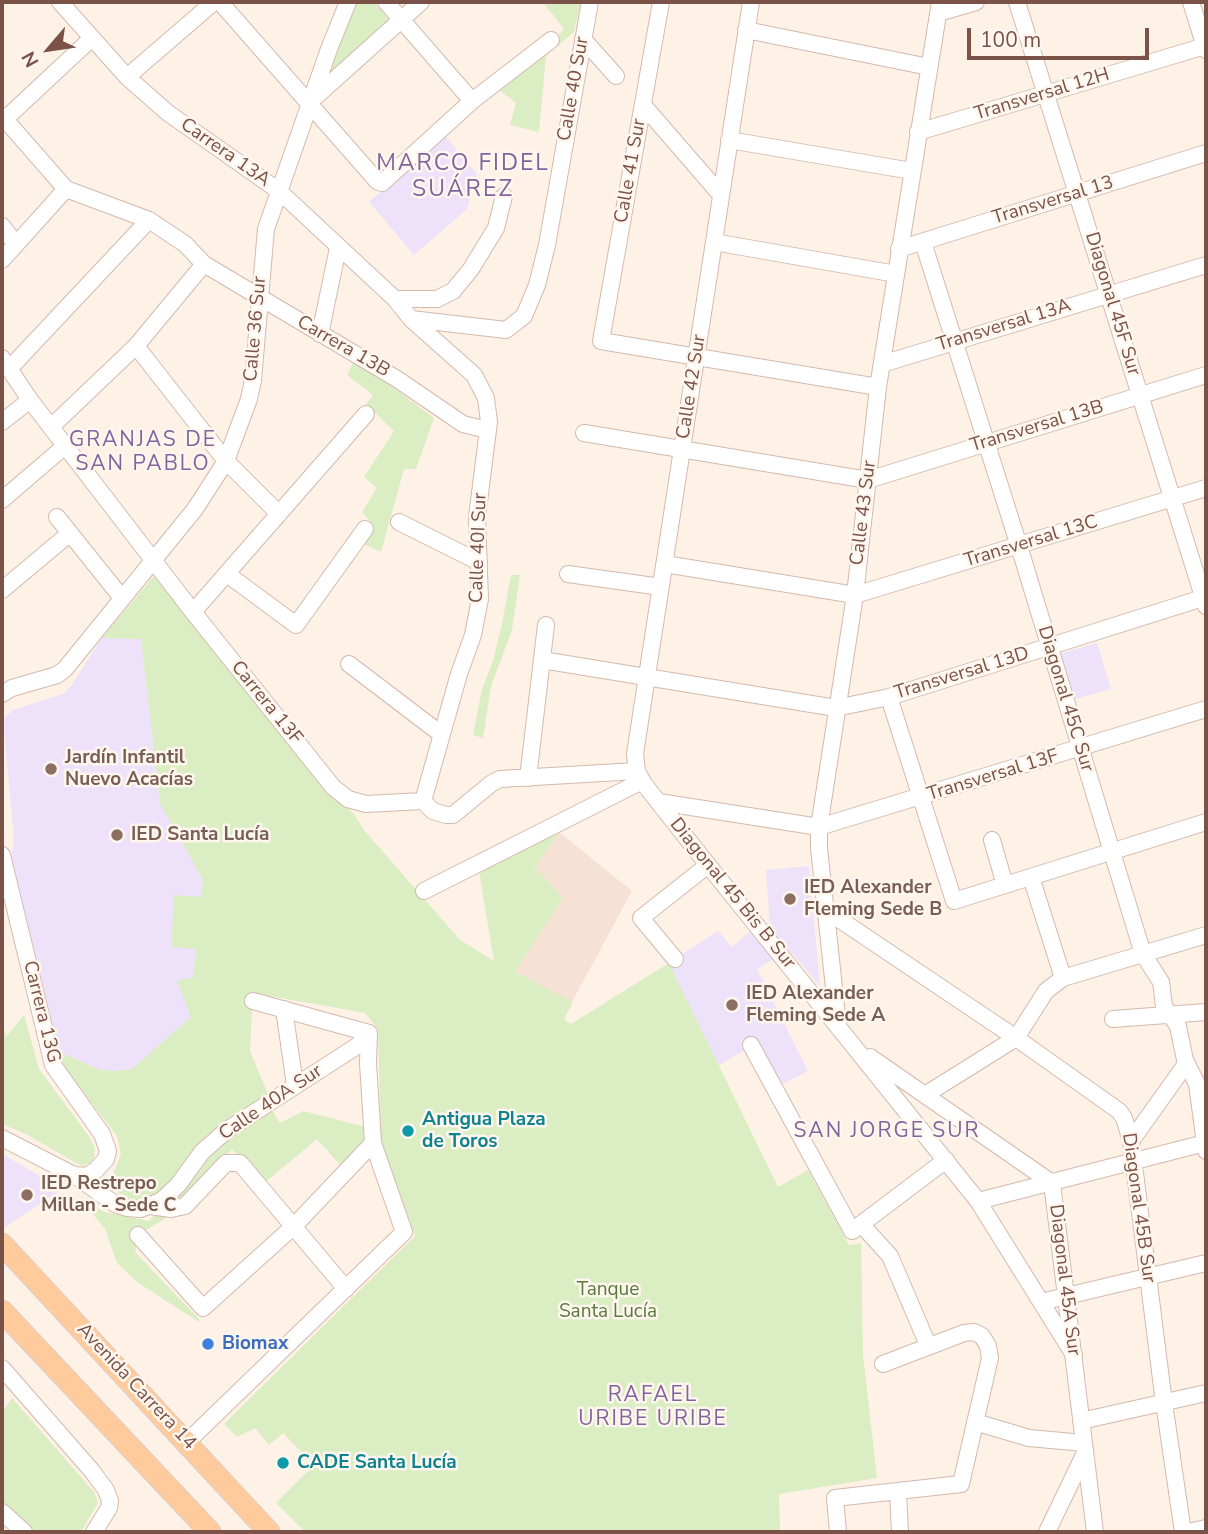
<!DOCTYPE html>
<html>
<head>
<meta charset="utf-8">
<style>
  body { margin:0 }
  #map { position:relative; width:1208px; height:1534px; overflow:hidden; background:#fef1e6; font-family:"Nunito Sans",sans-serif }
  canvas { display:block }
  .frame { position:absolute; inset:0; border:4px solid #7a5248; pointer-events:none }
  .north { position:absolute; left:14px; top:14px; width:70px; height:70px; -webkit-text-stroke:5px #fff6ee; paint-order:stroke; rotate:241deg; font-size:19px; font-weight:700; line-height:28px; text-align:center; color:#7a5248 }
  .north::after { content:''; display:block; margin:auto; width:24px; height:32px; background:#7a5248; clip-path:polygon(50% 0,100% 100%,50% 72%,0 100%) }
  .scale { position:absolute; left:967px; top:28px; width:182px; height:32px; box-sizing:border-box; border:4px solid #7a5248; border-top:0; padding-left:9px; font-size:21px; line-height:24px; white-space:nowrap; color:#7a5248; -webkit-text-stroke:5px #fff6ee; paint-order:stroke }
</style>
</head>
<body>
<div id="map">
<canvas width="1208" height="1534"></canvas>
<div class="frame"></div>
<div class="north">N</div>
<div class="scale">100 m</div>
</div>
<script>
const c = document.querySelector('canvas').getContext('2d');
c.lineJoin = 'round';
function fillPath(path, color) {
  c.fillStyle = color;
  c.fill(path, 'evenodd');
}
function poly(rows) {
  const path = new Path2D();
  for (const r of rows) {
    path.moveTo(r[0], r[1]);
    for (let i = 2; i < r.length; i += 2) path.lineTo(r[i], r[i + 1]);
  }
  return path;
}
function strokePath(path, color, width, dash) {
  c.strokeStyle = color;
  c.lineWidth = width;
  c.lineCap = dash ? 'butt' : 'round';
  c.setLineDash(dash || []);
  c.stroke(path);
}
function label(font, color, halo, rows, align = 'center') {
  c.font = font + ' "Nunito Sans",sans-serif';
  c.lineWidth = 5;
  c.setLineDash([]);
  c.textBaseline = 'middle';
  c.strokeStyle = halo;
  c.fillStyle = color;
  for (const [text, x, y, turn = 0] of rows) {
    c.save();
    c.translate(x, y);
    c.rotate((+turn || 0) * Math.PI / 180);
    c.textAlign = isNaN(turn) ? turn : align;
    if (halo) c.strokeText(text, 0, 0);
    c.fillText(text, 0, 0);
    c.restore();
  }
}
const residential = poly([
  [559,832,632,891,572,1002,515,972,563,898,535,867]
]);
const education = poly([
  [445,136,477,174,467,209,414,255,369,202],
  [107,637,141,639,160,802,203,880,193,978,178,981,192,1017,132,1069,115,1071,101,1070,59,1052,11,860,14,839,4,729,5,717,13,710,63,694,71,686,102,638],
  [1097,643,1111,689,1068,701,1055,655],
  [809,866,820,986,770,928,766,870],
  [753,929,774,959,757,969,808,1071,782,1084,758,1042,718,1066,669,963,718,931,732,947],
  [2,1154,62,1189,4,1228,2,1225]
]);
const green = poly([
  [355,2,374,2,389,20,325,79],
  [543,2,581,2,574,32,546,56,539,132,510,125,516,103,499,90,550,45,564,29],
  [355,359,434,418,416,469,404,469,381,552,364,544,372,524,362,512,377,488,364,477,394,431,366,404,373,395,347,375],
  [511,575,520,575,512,630,491,686,483,738,473,735,482,689,493,661,502,624],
  [154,576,355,816,364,830,460,940,494,961,479,871,559,832,535,867,563,898,515,972,573,1002,564,1019,571,1024,669,963,778,1187,808,1170,849,1245,861,1243,863,1354,877,1478,779,1494,780,1532,305,1532,276,1503,314,1465,283,1433,269,1445,255,1428,237,1437,224,1424,415,1236,381,1141,378,1029,365,1013,253,993,250,1051,268,1094,164,1193,148,1199,134,1201,119,1194,110,1181,121,1154,117,1136,65,1068,59,1052,101,1070,115,1071,132,1069,191,1017,177,981,193,977,196,949,171,947,174,895,201,897,203,880,160,803,141,639,102,638],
  [24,1015,39,1069,88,1135,95,1148,94,1158,90,1163,82,1166,76,1163,26,1134,2,1124,2,1017,6,1037],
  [271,1109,280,1123,303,1111,366,1127,366,1139,341,1166,317,1139,263,1184,232,1149,185,1206,138,1235,135,1252,200,1320,199,1322,137,1282,117,1263,105,1229,83,1201,105,1212,149,1221,202,1163,233,1136],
  [12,1398,94,1492,98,1503,81,1532,32,1532,2,1505,2,1412]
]);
const minor = poly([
  [60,2,127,77,168,113,279,191,395,299,411,319,474,375,486,398,489,422,477,517,480,599,473,635,459,674,423,801],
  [220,2,377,181,382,183,472,101,551,40],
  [386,2,472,101],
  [661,2,601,341,878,387],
  [751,2,635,754,637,771,644,784,708,865,978,1201,1074,1355],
  [1017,2,1206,606],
  [1191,2,1206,50],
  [938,13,976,2],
  [746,30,929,67],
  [583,39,616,76],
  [127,77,214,2],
  [313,99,421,2],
  [643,105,721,195],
  [2,116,66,189,149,220,185,244,204,264,397,379,463,424,487,430],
  [2,122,92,38],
  [918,132,1205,46],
  [729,140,912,171],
  [2,226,16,244],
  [714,242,896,274],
  [923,242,1019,546,1143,954,1161,982,1164,1006,1178,1026,1185,1060,1197,1084,1206,1151],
  [899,249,1206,153],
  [2,260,66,189],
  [395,299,437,299,453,291,471,269,496,228,504,196],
  [411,319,506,330,524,316,537,285,547,245,590,2],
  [320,334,338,248],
  [136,346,226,461,279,514],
  [2,358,30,400,193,612,333,787,348,799,366,804,423,801,433,811,446,815,453,815,492,783,500,779,637,771],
  [882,364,1206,265],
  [9,369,149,220],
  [2,422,30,400],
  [51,427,136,346,204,264],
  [584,433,868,480,1206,375],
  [2,500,65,446],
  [57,517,122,598],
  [399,522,479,562],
  [665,564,855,595,1206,488],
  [227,574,296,625,365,529],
  [568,574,661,587],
  [2,590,69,534],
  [193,612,366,414],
  [542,660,836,708,889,697,1206,597],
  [349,664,441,734],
  [2,694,12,688,57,675,65,669,195,509,226,461,249,399,253,380,266,229,329,49,348,2],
  [889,697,954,901,1206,822],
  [528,778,546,625],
  [659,802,819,827,1206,709],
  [992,840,1005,885],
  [2,855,53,1065,102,1134,108,1151,106,1159,96,1170,87,1176,74,1175,2,1138],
  [1031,877,1063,978],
  [424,891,642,781],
  [827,911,1016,1038,1119,1111,1124,1118,1131,1141,1164,1403,1183,1532],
  [675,959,641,918,708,865],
  [253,1001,369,1033],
  [284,1009,295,1085],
  [1113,1019,1206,1012],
  [838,1025,819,848,819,827,855,595,878,387,940,2],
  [751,1045,852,1231,946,1160],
  [870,1057,1052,1183,1095,1532],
  [925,1095,1016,1038,1046,991,1063,978,1206,935],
  [1131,1141,1186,1064],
  [74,1175,115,1204,127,1208,140,1209,161,1201,178,1185,202,1152,227,1130,357,1046,369,1033],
  [978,1201,1205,1143],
  [150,1206,171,1209,185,1206,226,1163,240,1163,346,1289],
  [861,1224,890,1256,928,1345],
  [138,1235,203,1308,294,1226,373,1143],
  [1041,1302,1206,1263],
  [2,1368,92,1471,106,1490,110,1501,109,1508,94,1532],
  [1081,1421,1206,1393],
  [975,1422,1029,1438,1084,1443],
  [187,1442,404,1232,373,1143,368,1063,369,1033],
  [898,1493,900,1532],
  [2,1512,24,1532],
  [838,1532,835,1498,961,1484,990,1358,988,1346,982,1336,974,1332,964,1333,883,1364],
  [1047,1532,1085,1453],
  [1189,1532,1206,1528]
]);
const major = poly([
  [2,1244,269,1532],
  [2,1311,210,1532]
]);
const markers = [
  [51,769,7,"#8d6e63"],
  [117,835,7,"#8d6e63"],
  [790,899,7,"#8d6e63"],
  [732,1005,7,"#8d6e63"],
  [408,1131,7,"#0f9aa8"],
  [27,1195,7,"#8d6e63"],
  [208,1344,7,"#3f7fe0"],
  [283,1463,7,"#0f9aa8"]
];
const streetNames = [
  ["Calle 40 Sur",574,89,-80],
  ["Transversal 12H",1042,95,-17],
  ["Carrera 13A",225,153,35],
  ["Calle 41 Sur",631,171,-80],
  ["Transversal 13",1053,201,-17],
  ["Diagonal 45F Sur",1112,304,73],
  ["Transversal 13A",1004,326,-17],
  ["Calle 36 Sur",256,329,-85],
  ["Carrera 13B",343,347,30],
  ["Calle 42 Sur",692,387,-81],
  ["Transversal 13B",1037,427,-17],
  ["Calle 43 Sur",864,513,-83],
  ["Transversal 13C",1031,542,-17],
  ["Calle 40I Sur",479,548,-88],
  ["Transversal 13D",962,674,-17],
  ["Diagonal 45C Sur",1065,699,73],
  ["Carrera 13F",266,703,51],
  ["Transversal 13F",993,776,-17],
  ["Diagonal 45 Bis B Sur",732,894,51],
  ["Carrera 13G",41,1012,76],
  ["Calle 40A Sur",271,1103,-34],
  ["Diagonal 45B Sur",1138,1208,82],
  ["Diagonal 45A Sur",1064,1280,83],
  ["Avenida Carrera 14",136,1387,47]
];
const educationNames = [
  ["Jardín Infantil",65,758],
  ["Nuevo Acacías",65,780],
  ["IED Santa Lucía",131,835],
  ["IED Alexander",804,888],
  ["Fleming Sede B",804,910],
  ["IED Alexander",746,994],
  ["Fleming Sede A",746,1016],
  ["IED Restrepo",41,1184],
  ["Millan - Sede C",41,1206]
];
const cultureNames = [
  ["Antigua Plaza",422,1120],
  ["de Toros",422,1142],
  ["CADE Santa Lucía",297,1463]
];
const parkNames = [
  ["Tanque",608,1290],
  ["Santa Lucía",608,1312]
];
const shopNames = [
  ["Biomax",222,1344]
];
const neighbourhoodNames = [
  ["GRANJAS DE",143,441],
  ["SAN PABLO",143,465],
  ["SAN JORGE SUR",887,1132],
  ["RAFAEL",653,1396],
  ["URIBE URIBE",653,1420]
];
const quarterNames = [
  ["MARCO FIDEL",463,164],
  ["SUÁREZ",463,190]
];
fillPath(residential, '#f6e2d4');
fillPath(education, '#eee2fb');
fillPath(green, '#daedc3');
strokePath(minor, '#d4b9ad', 18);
strokePath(major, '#dacfcc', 23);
strokePath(minor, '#fff', 16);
strokePath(major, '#ffcb9c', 21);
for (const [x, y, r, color] of markers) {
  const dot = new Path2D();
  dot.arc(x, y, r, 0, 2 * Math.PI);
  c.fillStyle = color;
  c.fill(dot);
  strokePath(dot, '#fff6ee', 2.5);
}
label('19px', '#7a5248', '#fff6ee', streetNames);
label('bold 19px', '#785e54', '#fff6ee', educationNames, 'left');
label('bold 19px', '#0d838f', '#fff6ee', cultureNames, 'left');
label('19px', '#587a3c', '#fff6ee', parkNames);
label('bold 19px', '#366cbe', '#fff6ee', shopNames, 'left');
c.letterSpacing = '2px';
label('21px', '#81649d', '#fff6ee', neighbourhoodNames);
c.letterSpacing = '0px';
c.letterSpacing = '2px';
label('23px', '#81649d', '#fff6ee', quarterNames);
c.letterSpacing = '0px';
</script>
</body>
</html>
